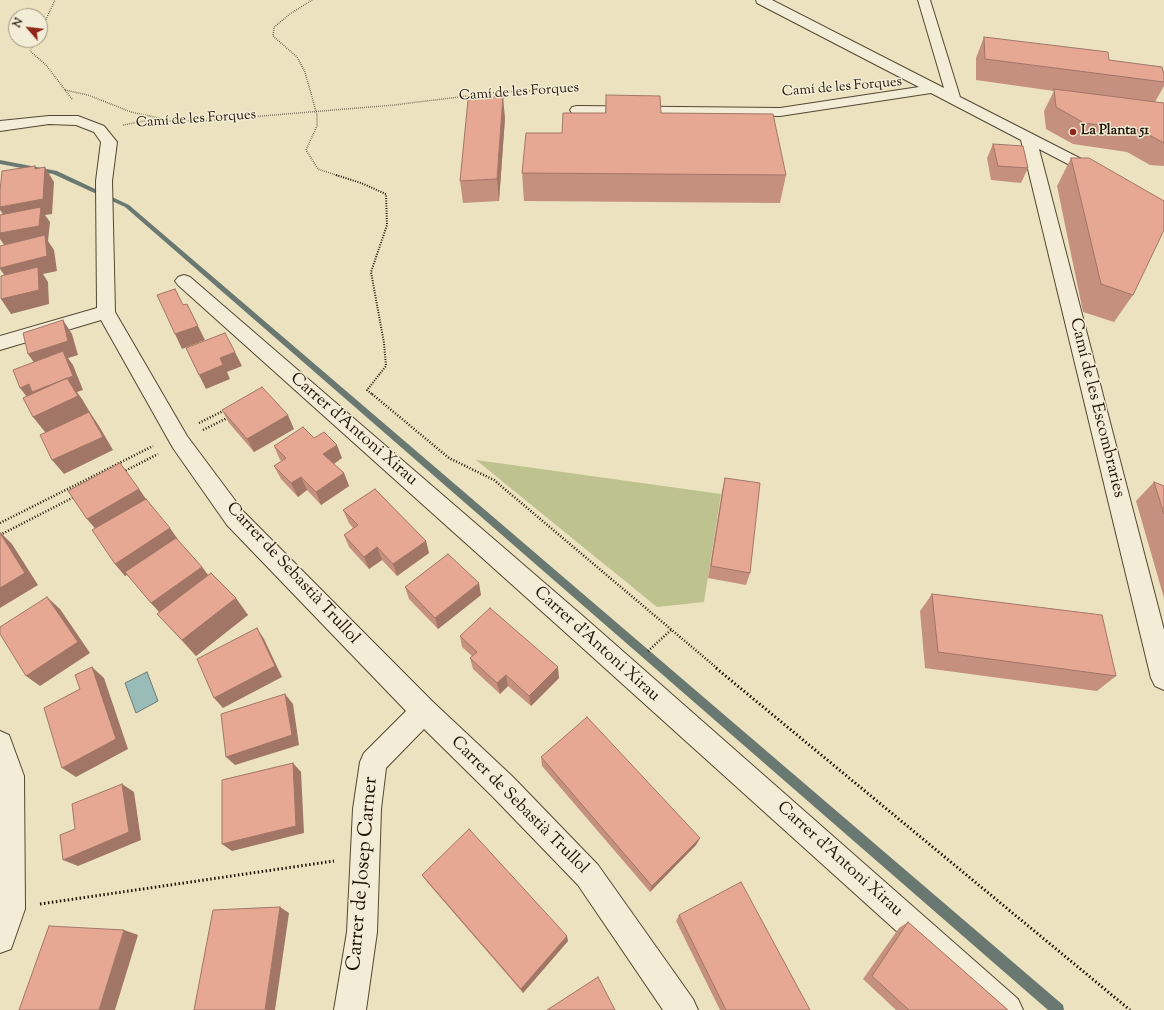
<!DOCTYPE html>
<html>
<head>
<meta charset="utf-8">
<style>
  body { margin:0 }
  #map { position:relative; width:1164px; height:1010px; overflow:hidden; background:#ece2c0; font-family:"Sorts Mill Goudy",serif }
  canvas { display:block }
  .north { position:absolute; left:8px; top:8px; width:40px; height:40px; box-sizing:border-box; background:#f3ecd6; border:1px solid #9f9682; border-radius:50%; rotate:298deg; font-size:11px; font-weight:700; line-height:16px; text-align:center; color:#201404 }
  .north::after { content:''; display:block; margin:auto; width:14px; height:18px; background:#8f2418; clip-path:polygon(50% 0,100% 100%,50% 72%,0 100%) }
</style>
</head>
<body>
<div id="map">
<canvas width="1164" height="1010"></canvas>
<div class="north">N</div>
</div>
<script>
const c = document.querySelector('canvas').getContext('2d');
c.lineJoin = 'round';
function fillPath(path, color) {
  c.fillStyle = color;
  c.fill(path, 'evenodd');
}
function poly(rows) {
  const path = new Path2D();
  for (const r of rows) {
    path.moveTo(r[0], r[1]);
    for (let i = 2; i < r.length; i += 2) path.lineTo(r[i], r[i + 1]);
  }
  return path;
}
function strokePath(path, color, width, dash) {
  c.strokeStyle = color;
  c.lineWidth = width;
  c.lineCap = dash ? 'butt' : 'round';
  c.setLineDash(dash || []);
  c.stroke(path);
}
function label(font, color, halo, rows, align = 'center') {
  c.font = font + ' "Sorts Mill Goudy",serif';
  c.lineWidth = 3;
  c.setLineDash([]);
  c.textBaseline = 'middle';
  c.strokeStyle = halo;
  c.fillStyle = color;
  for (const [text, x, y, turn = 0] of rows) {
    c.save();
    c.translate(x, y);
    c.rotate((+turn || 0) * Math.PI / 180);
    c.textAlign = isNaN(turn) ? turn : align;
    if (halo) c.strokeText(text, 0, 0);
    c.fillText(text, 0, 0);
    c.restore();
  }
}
const green = poly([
  [476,460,721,494,704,602,657,607]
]);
const water = poly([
  [147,672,158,701,136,713,125,683,147,672]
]);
const stream = poly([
  [0,160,57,171,129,205,1063,1005,1064,1010,1048,1010,125,207,53,174,0,164,0,160]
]);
const pathFar3 = poly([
  [312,0,290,14,274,27,273,36,297,57,305,72,317,115,317,126,306,150,318,169,339,176],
  [40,32,55,0],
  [36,40,30,51,46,65,72,99],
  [65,90,88,95,131,112,168,120],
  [123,125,144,121,202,121,394,105,500,92,570,89]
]);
const pathFar2 = poly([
  [336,175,361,183,386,194,387,225,371,272,384,343,386,366,367,390,373,395]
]);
const pathFar1 = poly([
  [372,394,449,458,494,480,718,669],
  [199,423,225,410],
  [203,430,229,417],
  [123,472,158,454],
  [0,523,153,446],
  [0,535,74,497],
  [648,651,671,630]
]);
const path = poly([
  [716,668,1130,1010],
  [40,904,334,861]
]);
const minor = poly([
  [756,0,772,0,944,88,918,0,930,0,960,97,1103,170,1105,173,1103,176,1097,178,1091,176,1039,149,1164,630,1164,690,1155,686,1151,678,1021,140,931,93,780,116,577,114,572,113,570,110,572,107,577,106,780,108,919,87,757,3,756,0],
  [49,116,78,116,104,126,117,142,112,181,115,312,187,436,243,511,433,702,513,777,598,865,693,999,698,1010,663,1010,578,885,493,797,424,729,386,768,381,809,377,932,366,1010,334,1010,347,932,353,809,360,762,364,753,406,711,227,525,173,448,101,320,0,350,0,336,97,308,96,181,101,142,94,132,76,125,49,124,0,131,0,121,49,116],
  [184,275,190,277,584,617,1018,999,1023,1010,984,1010,566,633,178,285,175,281,178,277,184,275],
  [0,731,9,735,24,776,25,909,11,949,0,953,0,731]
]);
const wall = poly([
  [984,37,1109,60,1164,74,1164,86,1155,102,1164,103,1164,166,1150,165,1127,152,1073,144,1046,129,1044,111,1054,91,976,80,976,58],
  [606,95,661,113,786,175,780,203,524,201,522,173,562,133,605,113],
  [505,118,499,201,463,203,460,181],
  [993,144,1028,168,1021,183,991,180,987,158],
  [1071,158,1133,295,1114,322,1083,312,1057,186],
  [222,410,294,429,254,452,229,423],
  [314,438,342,458,334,464,344,473,349,486,321,505,307,490,298,497,281,479,274,466,282,461,280,460,274,446],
  [120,463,148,502,179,541,202,567,208,575,248,615,196,656,157,614,159,612,127,575,125,576,115,564,95,528],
  [725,478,750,573,746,585,708,578,722,491],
  [1154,482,1164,486,1164,598,1136,501],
  [343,510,426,541,429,553,397,576,382,560,369,569,349,547,344,535,353,528,349,523],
  [405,587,481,595,438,629,409,599],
  [932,594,1116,676,1097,691,925,668,920,611],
  [460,636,559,678,531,706,508,686,500,694,473,669,470,658,472,656,462,647],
  [541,757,700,838,696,845,650,892,542,766],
  [422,875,568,941,523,993,427,882],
  [679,915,810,1010,720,1010,676,921],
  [908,922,1008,1010,896,1010,863,979,899,928]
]);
const shadedWall = poly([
  [503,96,505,118,499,201,497,179],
  [45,167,54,182,52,214,45,215,50,222,48,241,54,250,57,271,43,274,48,282,49,304,11,314,1,299,10,283,0,269,7,249,0,239,0,233,8,222,0,210,0,207],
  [187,304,205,340,182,349,175,334],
  [63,320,72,334,78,355,68,358,73,365,83,390,77,392,82,399,91,414,99,426,113,450,64,474,52,460,49,437,33,417,31,402,20,388,29,384,38,368,28,354],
  [235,352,242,366,227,372,230,379,206,389,199,375,220,358],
  [288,415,294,429,254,452,247,439],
  [337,445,342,458,329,467,323,454],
  [344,473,349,486,321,505,316,492],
  [301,477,307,490,298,497,291,483],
  [139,489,148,502,98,532,87,519],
  [170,528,179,541,125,576,115,564],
  [0,532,12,544,38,585,0,608],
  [426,541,429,553,397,576,393,564],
  [377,547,382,560,369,569,364,557],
  [202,567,211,579,161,614,151,603],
  [479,583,481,595,438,629,435,618],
  [47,597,60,609,90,653,40,686,26,676],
  [236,598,248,615,196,656,182,640],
  [257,628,264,639,282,677,223,708,214,698],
  [92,667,104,678,128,749,76,777,62,768],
  [558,667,559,678,531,706,529,696],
  [506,675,508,686,500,694,497,683],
  [285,694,293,704,299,745,235,765,226,757],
  [293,763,301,772,304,833,232,851,222,844],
  [122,784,134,792,141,840,78,866,63,860],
  [700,838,696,845,650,892,652,886],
  [280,907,289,913,275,1010,265,1010],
  [124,930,138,935,115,1010,99,1010],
  [567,936,568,941,523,993,521,989]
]);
const building = poly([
  [984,37,1108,52,1109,60,1162,67,1164,74,1164,82,985,59,984,37],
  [1054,89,1164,103,1164,143,1140,130,1084,123,1056,107,1054,89],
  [606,95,660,96,661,113,773,114,786,175,522,173,526,133,562,133,563,113,606,113,606,95],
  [503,96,497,179,460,181,468,100,503,96],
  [993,144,1023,146,1028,168,998,166,993,144],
  [1071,158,1089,158,1164,201,1164,230,1133,295,1101,284,1071,158],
  [35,166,35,169,45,167,43,199,0,207,0,191,2,171,35,166],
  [41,207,39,226,0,233,0,215,41,207],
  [45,235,47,256,0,268,0,246,45,235],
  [38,267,39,290,1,299,1,276,38,267],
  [175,289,183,305,187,304,198,326,175,334,157,295,175,289],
  [63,320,68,341,28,354,23,333,63,320],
  [225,333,235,352,220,358,223,365,199,375,186,348,225,333],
  [63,351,73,376,32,392,29,384,20,388,13,370,63,351],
  [67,378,78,396,33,417,23,398,67,378],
  [262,387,288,415,247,439,222,410,262,387],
  [89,412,103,437,52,460,40,435,89,412],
  [303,427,314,438,324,432,337,445,323,454,344,473,316,492,301,477,291,483,274,466,286,458,274,446,303,427],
  [120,463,139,489,87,519,68,491,120,463],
  [725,478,760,483,750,573,711,566,725,478],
  [1154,482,1164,486,1164,514,1154,482],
  [375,489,426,541,393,564,377,547,364,557,344,535,358,525,343,510,375,489],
  [146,499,170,528,115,564,92,530,146,499],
  [0,533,25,573,0,588,0,533],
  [176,538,202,567,151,603,125,572,176,538],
  [448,554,479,583,435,618,405,587,448,554],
  [211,573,236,598,182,640,157,614,211,573],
  [932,594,1102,615,1116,676,938,652,932,594],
  [47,597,78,642,26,676,0,634,0,627,47,597],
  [490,608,558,667,529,696,506,675,497,683,470,658,477,652,460,636,490,608],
  [257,628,275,666,214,698,197,659,257,628],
  [92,667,116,739,62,768,44,708,80,689,75,675,92,667],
  [285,694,292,735,226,757,221,714,285,694],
  [587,717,700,838,652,886,541,757,587,717],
  [293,763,296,826,222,844,222,780,293,763],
  [122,784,129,832,63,860,60,835,75,829,72,804,122,784],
  [469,829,567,936,521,989,422,875,469,829],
  [741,882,810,1010,726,1010,679,915,741,882],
  [280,907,265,1010,194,1010,213,910,280,907],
  [908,922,1008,1010,909,1010,872,976,908,922],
  [49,926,124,930,99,1010,19,1010,49,926],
  [598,977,615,1010,547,1010,598,977]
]);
const markers = [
  [1073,132,4,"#8f2418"]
];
const farStreetnames = [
  ["Camí de les Forques",842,88,-5],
  ["Camí de les Forques",519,93,-4],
  ["Camí de les Forques",196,120,-4]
];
const farPoinames = [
  ["La Planta 51",1081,132]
];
const streetNames = [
  ["Camí de les Escombraries",1096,408,76],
  ["Carrer d'Antoni Xirau",353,430,41],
  ["Carrer de Sebastià Trullol",292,574,47],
  ["Carrer d'Antoni Xirau",596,645,42],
  ["Carrer de Sebastià Trullol",519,806,45],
  ["Carrer d'Antoni Xirau",839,860,42]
];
const nearStreetnames = [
  ["Carrer de Josep Carner",364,874,-85]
];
fillPath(green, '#bec28e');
fillPath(water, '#9abcb9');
strokePath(water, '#697971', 1);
fillPath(stream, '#697971');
strokePath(minor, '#534833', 2);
strokePath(pathFar3, '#201404', 1.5, [0.5, 1.5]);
strokePath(pathFar2, '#201404', 2, [1, 1.5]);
strokePath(pathFar1, '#201404', 2.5, [1, 2]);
strokePath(path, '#201404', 3, [1.5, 2.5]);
fillPath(minor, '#f3ecd6');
fillPath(wall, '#c6907e');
fillPath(shadedWall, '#a17666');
fillPath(building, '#e6a892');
strokePath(building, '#a17666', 1);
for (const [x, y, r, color] of markers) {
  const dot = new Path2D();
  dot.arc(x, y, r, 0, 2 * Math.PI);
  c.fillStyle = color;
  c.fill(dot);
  strokePath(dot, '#f3ecd6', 1.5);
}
label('14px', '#201404', '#f3ecd6', farStreetnames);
label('bold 14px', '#201404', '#f3ecd6', farPoinames, 'left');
label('17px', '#201404', '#f3ecd6', streetNames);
label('20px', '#201404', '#f3ecd6', nearStreetnames);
</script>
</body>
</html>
